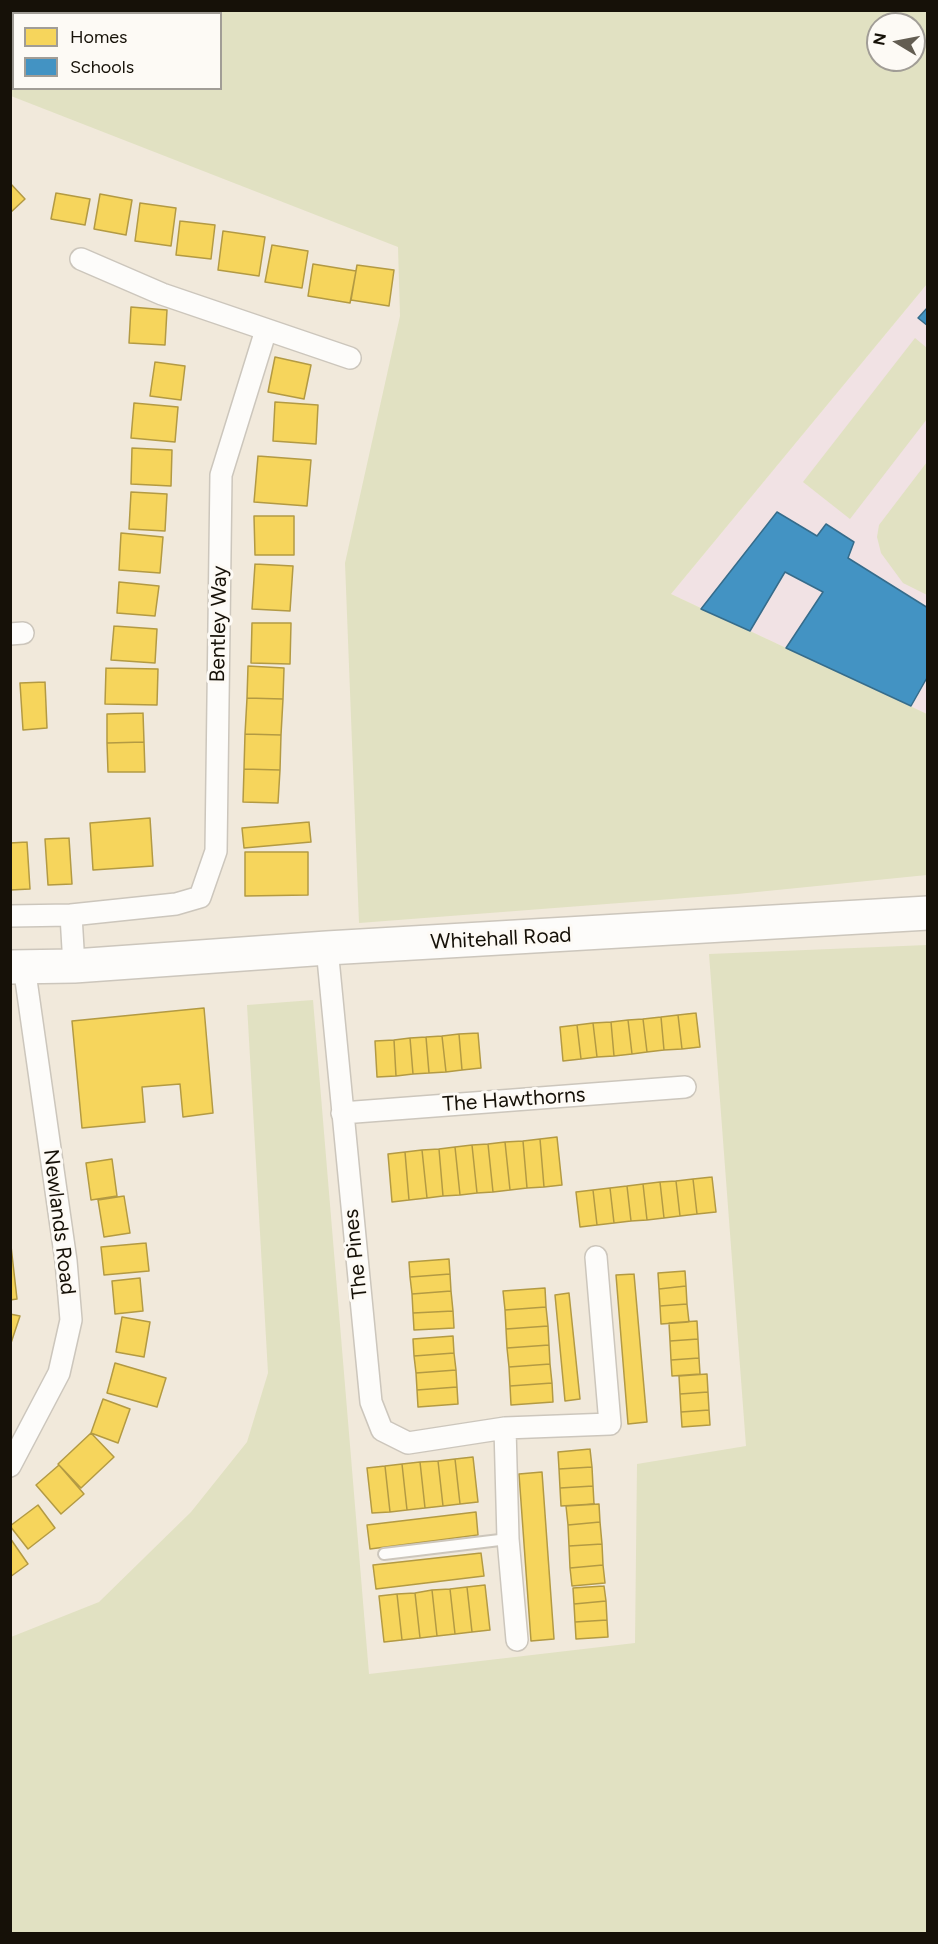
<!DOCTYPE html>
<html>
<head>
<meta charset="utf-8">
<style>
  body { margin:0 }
  #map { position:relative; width:938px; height:1944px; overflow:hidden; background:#f1e9db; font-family:Figtree,sans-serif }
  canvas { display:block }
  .frame { position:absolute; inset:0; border:12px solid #161108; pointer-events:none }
  .legend { position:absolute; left:12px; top:12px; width:210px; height:78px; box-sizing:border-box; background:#fdfaf5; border:2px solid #a19d96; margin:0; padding:8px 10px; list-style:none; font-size:18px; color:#161108 }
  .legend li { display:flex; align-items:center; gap:12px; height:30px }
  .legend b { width:30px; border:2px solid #a19d96 }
  .north { position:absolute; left:866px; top:12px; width:60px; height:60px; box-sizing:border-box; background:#fdfaf5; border:2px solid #a19d96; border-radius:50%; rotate:280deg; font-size:16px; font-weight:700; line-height:24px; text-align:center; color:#161108 }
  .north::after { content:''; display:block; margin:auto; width:21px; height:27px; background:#635d52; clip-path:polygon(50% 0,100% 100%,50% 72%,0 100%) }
</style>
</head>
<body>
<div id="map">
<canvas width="938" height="1944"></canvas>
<div class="frame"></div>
<ul class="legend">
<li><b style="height:16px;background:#f6d55c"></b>Homes</li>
<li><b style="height:16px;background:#4393c3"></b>Schools</li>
</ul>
<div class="north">N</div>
</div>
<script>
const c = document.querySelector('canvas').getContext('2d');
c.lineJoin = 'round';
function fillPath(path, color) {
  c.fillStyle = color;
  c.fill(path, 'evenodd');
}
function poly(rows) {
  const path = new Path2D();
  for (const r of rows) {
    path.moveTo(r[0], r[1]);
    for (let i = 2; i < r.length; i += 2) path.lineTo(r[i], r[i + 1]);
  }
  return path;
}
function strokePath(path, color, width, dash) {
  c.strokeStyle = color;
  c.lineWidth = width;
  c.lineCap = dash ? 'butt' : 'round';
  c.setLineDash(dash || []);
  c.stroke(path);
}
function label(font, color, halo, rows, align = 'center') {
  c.font = font + ' Figtree,sans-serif';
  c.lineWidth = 6;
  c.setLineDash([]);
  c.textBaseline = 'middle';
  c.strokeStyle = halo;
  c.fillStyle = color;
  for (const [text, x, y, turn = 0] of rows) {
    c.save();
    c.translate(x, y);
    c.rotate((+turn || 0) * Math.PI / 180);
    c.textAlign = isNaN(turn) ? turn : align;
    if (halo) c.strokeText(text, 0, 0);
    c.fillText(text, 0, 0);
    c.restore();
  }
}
const education = poly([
  [927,284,927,714,671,594]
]);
const green = poly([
  [10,11,927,11,927,284,671,594,927,714,927,875,737,894,359,923,345,563,400,316,398,247,11,96],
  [14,14,220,14,220,88,14,88],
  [878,24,914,24,914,60,878,60],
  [915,338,927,348,927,419,850,519,803,482],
  [927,462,927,595,903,583,881,553,877,537,879,525],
  [927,945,927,1933,11,1933,11,1637,99,1602,191,1512,247,1442,268,1373,247,1005,313,1000,369,1674,635,1643,637,1464,746,1446,709,954]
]);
const homes = poly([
  [10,183,25,199,10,213,10,183],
  [56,193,90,199,85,225,51,219,56,193],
  [100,194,132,200,126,235,94,229,100,194],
  [140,203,176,208,171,246,135,241,140,203],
  [180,221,215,225,211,259,176,255,180,221],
  [223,231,265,237,259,276,218,270,223,231],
  [272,245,308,251,302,288,265,282,272,245],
  [313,264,356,271,350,303,308,296,313,264],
  [357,265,394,270,389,306,351,300,357,265],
  [131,307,167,310,165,345,129,343,131,307],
  [275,357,311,365,304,399,268,392,275,357],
  [155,362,185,366,181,400,150,396,155,362],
  [275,402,318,405,316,444,273,441,275,402],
  [134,403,178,407,175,442,131,438,134,403],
  [132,448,172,450,171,486,131,484,132,448],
  [258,456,311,460,307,506,254,502,258,456],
  [131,492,167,494,165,531,129,529,131,492],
  [254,516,294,516,294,555,255,555,254,516],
  [121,533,163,537,160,573,119,570,121,533],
  [255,564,293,566,290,611,252,609,255,564],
  [119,582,159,586,155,616,117,613,119,582],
  [252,623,291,623,290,664,251,663,252,623],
  [114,626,157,629,155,663,111,660,114,626],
  [248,666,284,668,283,699,247,698,248,666],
  [106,668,158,669,157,705,105,704,106,668],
  [45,682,47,728,23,730,20,683,45,682],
  [247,698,283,699,281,735,245,734,247,698],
  [143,713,144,742,107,743,107,714,143,713],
  [245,734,281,735,280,770,244,769,245,734],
  [144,742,145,772,108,772,107,743,144,742],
  [244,769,280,770,278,803,243,802,244,769],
  [150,818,153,866,93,870,90,823,150,818],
  [309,822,311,842,244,848,242,828,309,822],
  [69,838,72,884,48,885,45,839,69,838],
  [27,842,30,889,10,890,10,843,27,842],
  [245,852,308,852,308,895,245,896,245,852],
  [204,1008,213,1113,183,1117,180,1084,142,1087,145,1122,82,1128,72,1021,204,1008],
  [696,1013,700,1047,682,1049,678,1015,696,1013],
  [678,1015,682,1049,664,1050,661,1017,678,1015],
  [661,1017,664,1050,647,1052,643,1019,661,1017],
  [643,1019,647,1052,632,1054,628,1020,643,1019],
  [628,1020,632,1054,614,1056,611,1022,628,1020],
  [611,1022,614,1056,597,1057,593,1023,611,1022],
  [593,1023,597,1057,581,1059,577,1025,593,1023],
  [577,1025,581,1059,563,1061,560,1027,577,1025],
  [478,1033,481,1068,462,1070,459,1034,478,1033],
  [459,1034,462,1070,446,1072,442,1036,459,1034],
  [442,1036,446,1072,429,1073,426,1037,442,1036],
  [426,1037,429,1073,413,1074,410,1038,426,1037],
  [410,1038,413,1074,396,1076,394,1040,410,1038],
  [394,1040,396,1076,377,1077,375,1041,394,1040],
  [557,1137,562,1185,544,1187,540,1139,557,1137],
  [540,1139,544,1187,527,1188,523,1141,540,1139],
  [523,1141,527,1188,510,1190,505,1142,523,1141],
  [505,1142,510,1190,493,1192,488,1144,505,1142],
  [488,1144,493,1192,477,1193,472,1145,488,1144],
  [472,1145,477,1193,460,1195,455,1147,472,1145],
  [455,1147,460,1195,443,1196,439,1149,455,1147],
  [439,1149,443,1196,427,1198,422,1150,439,1149],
  [422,1150,427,1198,409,1200,405,1152,422,1150],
  [405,1152,409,1200,392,1202,388,1154,405,1152],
  [112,1159,117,1196,91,1200,86,1163,112,1159],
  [712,1177,716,1212,697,1214,693,1179,712,1177],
  [693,1179,697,1214,680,1216,676,1181,693,1179],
  [676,1181,680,1216,664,1218,660,1182,676,1181],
  [660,1182,664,1218,647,1220,643,1184,660,1182],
  [643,1184,647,1220,631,1221,627,1186,643,1184],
  [627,1186,631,1221,614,1223,610,1188,627,1186],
  [610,1188,614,1223,597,1225,593,1190,610,1188],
  [593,1190,597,1225,580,1227,576,1192,593,1190],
  [124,1196,130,1233,104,1237,98,1200,124,1196],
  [10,1237,17,1299,10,1300,10,1237],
  [146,1243,149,1271,104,1275,101,1247,146,1243],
  [449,1259,450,1274,410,1277,409,1262,449,1259],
  [685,1271,686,1286,659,1289,658,1273,685,1271],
  [450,1274,451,1291,412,1294,410,1277,450,1274],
  [634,1274,647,1422,628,1424,616,1275,634,1274],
  [140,1278,143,1311,115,1314,112,1281,140,1278],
  [686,1286,687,1304,660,1306,659,1289,686,1286],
  [545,1288,546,1307,505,1310,503,1291,545,1288],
  [451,1291,453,1311,413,1313,412,1294,451,1291],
  [569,1293,580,1399,565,1401,555,1295,569,1293],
  [687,1304,689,1322,661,1324,660,1306,687,1304],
  [546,1307,548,1326,506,1329,505,1310,546,1307],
  [453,1311,454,1328,414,1330,413,1313,453,1311],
  [10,1314,20,1316,10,1346,10,1314],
  [122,1317,150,1322,144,1357,116,1352,122,1317],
  [697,1321,698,1339,670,1341,669,1323,697,1321],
  [548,1326,549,1345,507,1348,506,1329,548,1326],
  [453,1336,454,1353,414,1356,413,1339,453,1336],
  [698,1339,699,1358,671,1360,670,1341,698,1339],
  [549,1345,550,1364,509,1367,507,1348,549,1345],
  [454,1353,456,1370,416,1373,414,1356,454,1353],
  [699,1358,700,1374,672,1376,671,1360,699,1358],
  [115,1363,166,1378,157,1407,107,1393,115,1363],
  [550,1364,552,1383,510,1386,509,1367,550,1364],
  [456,1370,457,1387,417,1390,416,1373,456,1370],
  [707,1374,708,1392,680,1394,679,1376,707,1374],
  [552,1383,553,1402,511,1405,510,1386,552,1383],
  [457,1387,458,1404,418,1407,417,1390,457,1387],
  [708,1392,709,1410,681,1412,680,1394,708,1392],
  [103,1399,130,1409,118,1443,91,1433,103,1399],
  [709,1410,710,1425,682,1427,681,1412,709,1410],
  [91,1433,114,1457,81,1488,58,1464,91,1433],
  [590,1449,592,1467,559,1469,558,1452,590,1449],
  [473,1457,478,1502,460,1504,455,1459,473,1457],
  [455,1459,460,1504,443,1506,438,1461,455,1459],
  [438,1461,443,1506,425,1508,420,1462,438,1461],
  [420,1462,425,1508,407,1510,402,1464,420,1462],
  [402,1464,407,1510,390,1512,385,1466,402,1464],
  [59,1465,84,1494,61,1514,36,1485,59,1465],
  [385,1466,390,1512,372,1513,367,1468,385,1466],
  [592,1467,593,1486,560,1488,559,1469,592,1467],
  [542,1472,554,1639,531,1641,519,1474,542,1472],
  [593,1486,594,1504,561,1506,560,1488,593,1486],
  [599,1504,600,1522,568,1525,566,1506,599,1504],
  [38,1505,55,1528,28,1549,10,1526,38,1505],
  [476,1512,478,1535,370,1549,367,1525,476,1512],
  [600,1522,602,1544,569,1546,568,1525,600,1522],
  [10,1538,28,1564,10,1577,10,1538],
  [602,1544,603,1565,570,1568,569,1546,602,1544],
  [481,1553,484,1576,376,1589,373,1565,481,1553],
  [603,1565,605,1583,572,1586,570,1568,603,1565],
  [485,1585,490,1630,472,1632,467,1587,485,1585],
  [604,1586,606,1601,574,1604,573,1588,604,1586],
  [467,1587,472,1632,455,1634,450,1589,467,1587],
  [450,1589,455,1634,437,1636,432,1590,450,1589],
  [432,1590,437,1636,420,1638,415,1593,432,1590],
  [415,1593,420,1638,402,1640,397,1594,415,1593],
  [397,1594,402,1640,384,1642,379,1596,397,1594],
  [606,1601,607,1620,575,1622,574,1604,606,1601],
  [607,1620,608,1637,576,1639,575,1622,607,1620]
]);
const schools = poly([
  [928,307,928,326,918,318,928,307],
  [777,512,817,536,826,524,854,542,848,558,928,608,928,676,911,706,786,648,823,592,785,572,750,631,701,609,777,512]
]);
const service = poly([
  [384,1554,508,1539]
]);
const minor = poly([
  [81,259,162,294,350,358],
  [10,634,23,633],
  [10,916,71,915],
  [327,948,371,1402,382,1430,408,1443,505,1428,610,1424,596,1257],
  [74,966,71,915,176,904,200,897,216,851,221,475,266,330],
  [342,1113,685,1087],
  [505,1428,508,1539,517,1640],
  [10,1466,59,1373,71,1320,66,1261,24,966]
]);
const primary = poly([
  [10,967,74,966,327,948,928,913]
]);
const streetNames = [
  ["Bentley Way",219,624,-89],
  ["Whitehall Road",501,939,-3],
  ["The Hawthorns",514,1100,-4],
  ["Newlands Road",59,1222,83],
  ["The Pines",356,1254,-96]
];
fillPath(education, '#f1e2e4');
fillPath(green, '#e1e1c2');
fillPath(homes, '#f6d55c');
strokePath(homes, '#b39a43', 1.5);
fillPath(schools, '#4393c3');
strokePath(schools, '#366c8b', 1.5);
strokePath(service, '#ccc6bc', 14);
strokePath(minor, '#ccc6bc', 24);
strokePath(primary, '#ccc6bc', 36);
strokePath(service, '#fdfcfa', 10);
strokePath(minor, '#fdfcfa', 21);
strokePath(primary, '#fdfcfa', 33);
label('21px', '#161108', '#fdfaf5', streetNames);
</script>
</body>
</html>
